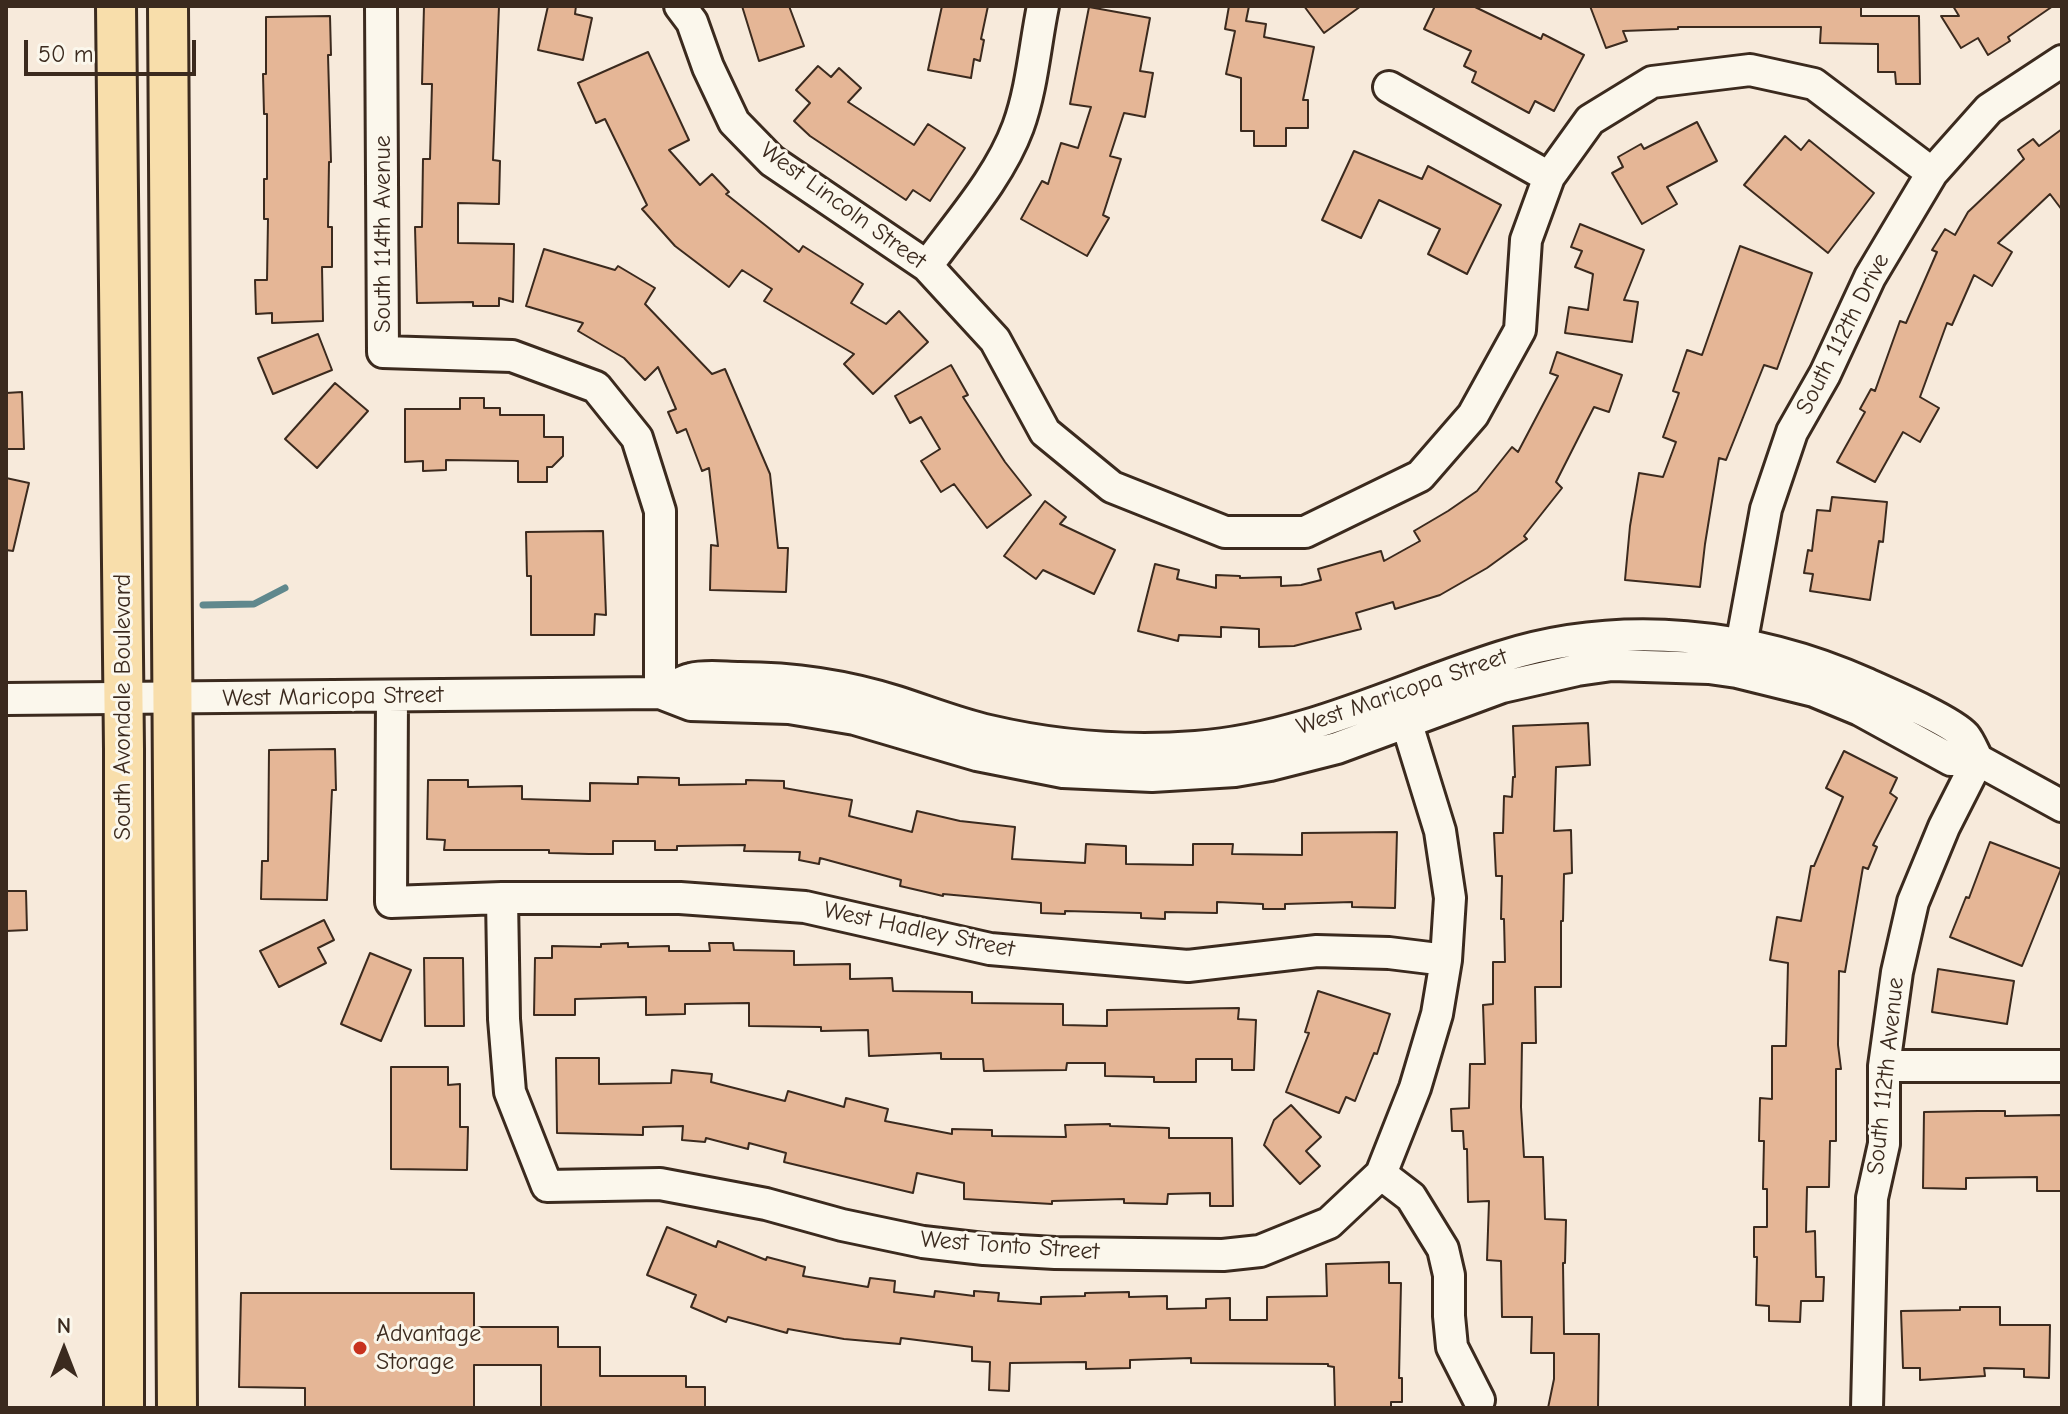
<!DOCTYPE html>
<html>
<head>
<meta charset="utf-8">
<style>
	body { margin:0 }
	#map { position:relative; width:2068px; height:1414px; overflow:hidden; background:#f7eadb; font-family:"Comic Neue",sans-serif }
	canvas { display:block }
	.frame { position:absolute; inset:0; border:8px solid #3b2a1e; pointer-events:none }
	.north { position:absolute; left:24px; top:1310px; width:80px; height:80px; -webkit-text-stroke:6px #fbf7ec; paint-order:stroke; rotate:0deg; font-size:22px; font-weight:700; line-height:32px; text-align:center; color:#3b2a1e }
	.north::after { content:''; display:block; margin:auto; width:28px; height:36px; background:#3b2a1e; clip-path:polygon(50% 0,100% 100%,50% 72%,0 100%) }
	.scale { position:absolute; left:24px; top:40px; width:172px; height:36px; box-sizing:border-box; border:4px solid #3b2a1e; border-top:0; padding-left:10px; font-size:24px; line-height:28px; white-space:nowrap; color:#3b2a1e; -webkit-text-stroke:6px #fbf7ec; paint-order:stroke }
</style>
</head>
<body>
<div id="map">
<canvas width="2068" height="1414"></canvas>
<div class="frame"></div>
<div class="north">N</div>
<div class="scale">50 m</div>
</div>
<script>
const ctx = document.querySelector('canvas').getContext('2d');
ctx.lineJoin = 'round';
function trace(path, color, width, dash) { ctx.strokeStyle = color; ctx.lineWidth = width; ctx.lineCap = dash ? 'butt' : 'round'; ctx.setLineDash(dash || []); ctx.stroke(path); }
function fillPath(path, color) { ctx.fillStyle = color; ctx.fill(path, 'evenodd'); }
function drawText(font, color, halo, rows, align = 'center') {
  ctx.font = font + ' "Comic Neue",sans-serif'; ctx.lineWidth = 6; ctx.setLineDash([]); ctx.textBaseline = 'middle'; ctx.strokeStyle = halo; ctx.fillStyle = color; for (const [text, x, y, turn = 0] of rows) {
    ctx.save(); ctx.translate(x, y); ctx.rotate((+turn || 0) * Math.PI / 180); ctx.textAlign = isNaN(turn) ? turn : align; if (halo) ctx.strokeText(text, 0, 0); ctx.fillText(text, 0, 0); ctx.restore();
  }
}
trace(new Path2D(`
	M203 605 254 604 285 588`), '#60888d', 7);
const building = new Path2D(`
	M424 6H499L493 160 500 161 499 204 458 203V243L514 244 513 302 499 298V306H473V302L417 303 415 227H422L423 159H430L432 84H422Z
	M548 6H576L575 14 592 18 583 60 538 50Z
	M742 6H789L804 46 759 61Z
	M942 6H988L981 39 984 40 980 61 974 59 971 78 928 70Z
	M1229 6H1249L1246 21 1266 24 1264 37 1314 47 1303 100H1308V128H1286V146H1254V131H1241V78L1226 74 1235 31 1225 29Z
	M1304 6H1361L1324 33Z
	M1435 6H1473L1541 39 1543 34 1584 55 1554 111 1535 101 1529 113 1472 82 1476 72 1464 66 1471 51 1424 29Z
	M1590 6H1861V16H1919L1920 84H1896L1895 72H1878V44L1820 43 1821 27H1678V29L1623 31 1627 41 1606 48Z
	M1953 6H2053L2008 37 2010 41 1988 55 1978 38 1961 48 1941 16H1959Z
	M1089 7 1150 18 1140 71 1153 73 1145 117 1124 113 1110 156 1121 159 1103 215 1109 218 1087 256 1021 219 1042 181 1048 184 1061 143 1078 148 1091 107 1070 104Z
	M330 16 331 55H328L331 162H329L328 227H332V267H322L323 321 272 323V313L256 314 255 280H267L268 219H264V179H267V114H264L263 74H266V17Z
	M648 52 689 140 669 150 700 185 712 174 729 192 726 194 799 252 803 246 863 284 851 303 886 324 899 311 928 342 873 394 844 364 854 354 764 301 772 289 742 270 729 287 675 246 642 209 647 205 605 119 596 123 578 83Z
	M818 66 831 77 839 68 861 88 848 102 914 145 928 124 965 148 930 201 913 190 906 200 810 136 794 121 810 103 796 90Z
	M1697 122 1717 161 1667 187 1677 204 1642 224 1612 173 1623 167 1618 157 1641 144 1644 149Z
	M2062 129V210L2050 194 1998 243 2012 252 1992 286 1974 275 1952 325 1947 323 1920 397 1939 408 1920 442 1903 432 1875 482 1837 462 1865 412 1860 409 1871 389 1875 391 1900 321 1906 323 1937 252 1932 250 1945 229 1955 235 1968 212 2024 159 2018 150 2033 139 2039 146Z
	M1785 136 1801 150 1809 140 1874 193 1828 253 1744 185Z
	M1354 151 1422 179 1428 166 1501 205 1467 274 1428 254 1440 229 1379 200 1361 238 1322 220Z
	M1580 224 1644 250 1624 300 1638 302 1632 342 1565 333 1569 307 1588 310 1593 274 1575 267 1582 251 1571 247Z
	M1740 246 1812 273 1777 369 1764 365 1726 460 1719 458 1705 544 1700 587 1625 580 1630 526 1639 473 1663 477 1676 442 1663 437 1679 393 1673 391 1687 350 1702 355Z
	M544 249 615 270 618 266 655 288 645 304 712 374 725 369 770 474 778 548H788L786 592 710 590 711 545 718 546 709 468 702 471 686 429 677 433 668 412 676 409 658 367 645 380 624 358 578 331 583 323 526 306Z
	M318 334 332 370 273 394 258 358Z
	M1557 352 1622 375 1609 412 1594 407 1556 482 1562 488 1524 536 1527 539 1487 568 1440 595 1395 609 1393 602 1356 613 1361 629 1294 646 1259 647V629L1221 627V637L1179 635 1178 641 1138 631 1155 564 1179 570 1177 579 1216 588V575L1240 576V578L1281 577V586L1301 585 1321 580 1318 569 1381 551 1384 561 1420 541 1414 531 1448 511 1477 491 1512 447 1518 452 1558 376 1550 373Z
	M951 365 968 395 963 397 1005 462 1031 495 987 528 954 484 941 492 921 461 940 449 921 417 910 423 895 396Z
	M335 383 368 411 317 468 285 439Z
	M22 392 24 449H6V393Z
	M460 398H484V408H500V415H544V437H563V456L552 467H547V482H518V461L446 460V470L423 471V461L405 462V409H460Z
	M6 478 29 483 13 551 6 550Z
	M1832 497 1887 502 1883 542 1879 541 1870 600 1810 591 1813 574 1804 573 1808 550 1812 551 1817 510 1830 511Z
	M1045 501 1066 517 1060 524 1115 550 1094 594 1043 570 1036 579 1004 556Z
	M603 531 606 615 595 614 594 635H531V576H527L526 532Z
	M1588 723 1590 765 1556 767 1554 831 1571 830 1572 873 1564 874 1563 921H1561V987H1535L1536 1043H1522L1521 1107 1524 1157H1543L1545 1219 1566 1220 1565 1263H1563L1564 1334H1599L1598 1408H1548L1554 1379V1353H1531L1532 1317H1502L1501 1261 1487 1260 1489 1201 1468 1202 1467 1149H1464L1463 1131H1452L1451 1109 1469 1108 1470 1064H1485L1483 1005 1493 1004V962H1505L1504 919H1501L1502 876H1496L1494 833H1503L1504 796 1512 797 1513 777H1515L1513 726Z
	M335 749 336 790H332L327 900 261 899 262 861H268L269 750Z
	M1844 751 1897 778 1890 793 1897 798 1873 845 1877 847 1868 869 1863 867 1845 972 1839 971 1838 1045 1841 1069H1836V1141H1830L1829 1187H1807L1806 1232 1815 1231 1816 1277H1824L1823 1301H1801L1800 1322 1769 1321V1306L1756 1305 1757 1257H1754V1227H1767V1189H1763L1764 1141H1759L1760 1098 1772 1099V1046H1786L1788 963 1770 960 1777 917 1801 921 1811 866H1814L1843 797 1826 788Z
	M638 777 679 778V785L746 784V780L784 781V788L852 800 849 816 912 832 917 811 960 821 1015 827 1012 859 1085 863 1086 844 1126 846V864L1193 865V844H1233L1232 854 1302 855V833L1397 832 1395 908 1352 907V902L1285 904V909H1263V904L1217 902V913L1165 912V919L1141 918V913L1065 911V914L1041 913V903L943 894V896L900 886 901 880 820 858 819 864 799 860 800 852 744 851 745 845 677 846V850H655V841H613V854H589L549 853V850H444L445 840 427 839 428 780H468V787L522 786V799L590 801V783L638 784Z
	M1990 842 2061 869 2022 966 1950 937 1966 897 1969 898Z
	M6 891H26L27 930 6 931Z
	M324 920 334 940 318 948 326 963 279 987 260 951Z
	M628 943V947L669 946V951H710L709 943H733L734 950 794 951V965L850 964V979L892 978 893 991 972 992V1003L1063 1004V1025L1107 1026V1010L1239 1008 1238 1019 1256 1020 1254 1070H1232V1059H1196V1082H1154V1077L1105 1076V1063H1067L1066 1070 984 1071 983 1059H941V1053L869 1056 868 1030 821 1031V1027L749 1026V1003L685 1004V1014L646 1015V997L575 999V1015H534L535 958H552V946L601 947V944Z
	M370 953 411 970 381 1041 341 1024Z
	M424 958H463L464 1026H425Z
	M1938 969 2014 981 2007 1024 1932 1012Z
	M1318 991 1390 1014 1377 1054 1374 1053 1355 1101 1346 1097 1339 1113 1286 1092 1309 1033 1305 1032Z
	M556 1058H599V1084L671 1083 672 1070 712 1074 711 1082 785 1101 788 1091 844 1107 846 1098 888 1109 885 1121 952 1134V1129L992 1130V1136L1066 1137 1065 1125 1110 1124V1126L1169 1128V1138H1232L1233 1206H1210V1193L1168 1194 1167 1204 1124 1203V1199L1052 1201V1204L964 1199V1183L917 1173 913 1193 784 1162 786 1153 749 1143 748 1149 706 1138 705 1142 682 1140 683 1126 643 1127V1135L557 1133Z
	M391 1067H448V1085L460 1084V1127H468L467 1170 391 1169Z
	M1291 1105 1321 1137 1306 1151 1320 1166 1300 1184 1264 1145 1274 1120Z
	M1978 1111H2005V1116L2062 1115V1191H2037V1177L1966 1178V1189L1923 1188 1924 1112Z
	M667 1227 716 1247 718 1241 766 1260 767 1257 805 1267 803 1276 868 1287 870 1278 895 1281 894 1292 934 1297 935 1291 974 1296V1291L999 1293 998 1301 1041 1304V1297L1085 1296V1293L1129 1292V1297L1167 1296V1309L1206 1308V1299L1230 1298V1320H1267V1297L1327 1296 1326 1264 1389 1262V1283H1401L1399 1378H1402V1402H1391V1408H1335L1334 1367 1328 1366V1364L1191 1363V1358L1130 1360V1368L1086 1369V1362L1010 1363 1009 1391 989 1390 990 1362 972 1361V1347L901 1338 900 1344 844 1339 788 1329 787 1333 728 1317 726 1322 691 1307 696 1295 647 1275Z
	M241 1293H474V1327H558V1347H600V1376H686V1387H705V1408H541V1365H474V1408H305V1388L239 1387Z
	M1960 1307H2000V1325H2050L2049 1378 2024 1377V1369L1984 1368 1985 1376 1920 1380V1368H1903L1901 1311 1960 1310Z`);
fillPath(building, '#e5b696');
trace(building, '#3b2a1e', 2);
const minor = new Path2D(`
	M381 6 383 352 512 356 596 387 637 438 660 511V693
	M680 6 692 22 708 67 734 122 772 161 927 266 995 340 1045 432 1112 487 1225 532H1305L1420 476 1473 415 1520 330 1526 240 1549 177 1590 120 1652 82 1750 70 1814 84 1932 173
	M1389 87 1549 177
	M927 266C959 222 999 178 1018 127 1032 89 1035 45 1043 6
	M1738 662 1766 509 1792 432 1825 374 1870 277 1932 173 1989 109 2062 61
	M660 693C670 689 681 681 691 679 706 675 725 678 740 678 793 678 846 686 897 702 928 712 958 724 989 731 1057 747 1127 752 1196 747 1304 739 1400 689 1501 657 1620 619 1754 633 1867 684 1887 693 1952 721 1965 736 1970 742 1974 753 1978 760
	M392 696 391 902 502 898H680L805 907 990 949 1188 966 1317 951 1389 953 1446 960
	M6 699 660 693 691 705 789 708 855 719 977 755 1063 772 1152 776 1235 771 1270 765 1337 748 1502 687 1577 670 1612 665 1709 668 1737 672 1814 691 1860 710 1951 760H1978L2062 806
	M502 898 504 1019 510 1092 547 1186 660 1184 766 1204 842 1225 923 1242 984 1249 1055 1253 1223 1255 1260 1251 1329 1223 1381 1174 1415 1088 1437 1014 1446 960 1450 898 1440 831 1398 695
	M1884 1066H2062
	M1381 1174 1411 1197 1443 1249 1449 1275V1316L1452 1347 1479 1400
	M1867 1408 1872 1198 1884 1144V1066L1897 972 1913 902 1944 827 1978 760`);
const major = new Path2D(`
	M116 6 124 749V1408
	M168 6 177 1408`);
trace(minor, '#3b2a1e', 36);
trace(major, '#3b2a1e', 44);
trace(minor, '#fbf7ec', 30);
trace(major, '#f8deab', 38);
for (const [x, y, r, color] of [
	[360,1348,8,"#c8321e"]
]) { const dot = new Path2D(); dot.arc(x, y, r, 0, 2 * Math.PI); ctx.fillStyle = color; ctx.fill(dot); trace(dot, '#fbf7ec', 3); }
drawText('24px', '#3b2a1e', '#fbf7ec', [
	["West Lincoln Street",843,206,36],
	["South 114th Avenue",383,234,-90],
	["South 112th Drive",1843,334,-63],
	["West Maricopa Street",1402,692,-19],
	["West Maricopa Street",333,697,-1],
	["South Avondale Boulevard",123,707,-90],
	["West Hadley Street",919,930,12],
	["South 112th Avenue",1886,1076,-84],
	["West Tonto Street",1010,1246,4]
]);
drawText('24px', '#3b2a1e', '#fbf7ec', [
	["Advantage",376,1334],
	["Storage",376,1362]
], 'left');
</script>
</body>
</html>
